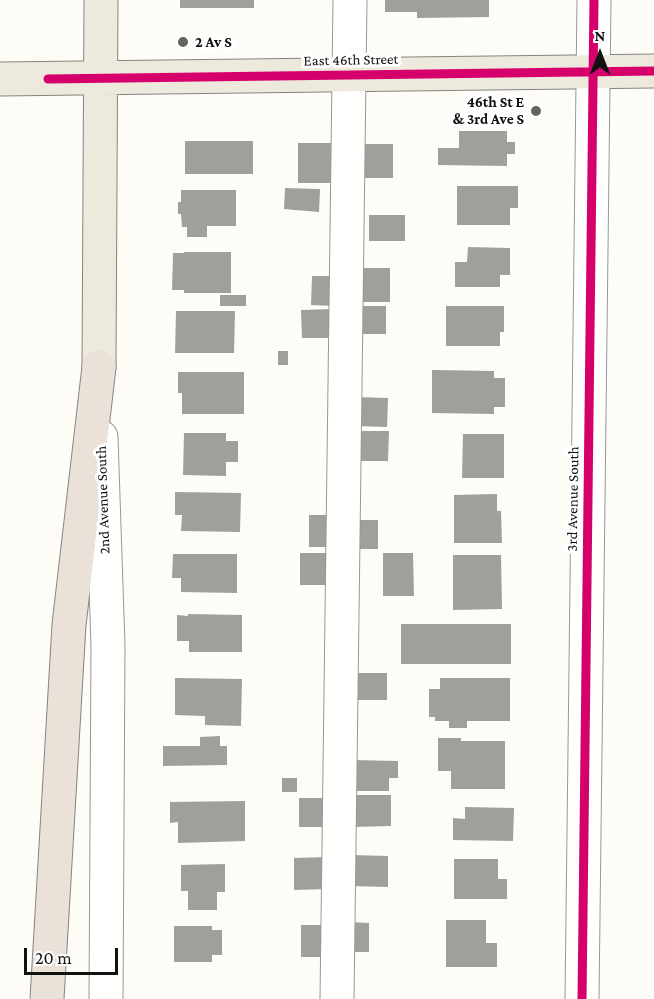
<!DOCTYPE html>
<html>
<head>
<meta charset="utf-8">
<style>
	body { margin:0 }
	#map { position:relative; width:654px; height:999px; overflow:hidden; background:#fdfcf7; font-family:"Crimson Pro",serif }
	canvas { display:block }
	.north { position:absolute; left:570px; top:24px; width:60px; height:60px; -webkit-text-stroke:4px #fff; paint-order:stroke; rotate:0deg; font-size:16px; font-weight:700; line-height:24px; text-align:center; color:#111 }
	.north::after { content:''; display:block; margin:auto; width:21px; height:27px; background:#111; clip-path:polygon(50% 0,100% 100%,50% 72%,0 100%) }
	.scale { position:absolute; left:24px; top:948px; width:94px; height:27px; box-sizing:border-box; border:3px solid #111; border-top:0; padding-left:8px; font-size:18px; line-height:21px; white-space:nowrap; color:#111; -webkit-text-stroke:4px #fff; paint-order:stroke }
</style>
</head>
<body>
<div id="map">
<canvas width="654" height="999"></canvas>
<div class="north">N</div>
<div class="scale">20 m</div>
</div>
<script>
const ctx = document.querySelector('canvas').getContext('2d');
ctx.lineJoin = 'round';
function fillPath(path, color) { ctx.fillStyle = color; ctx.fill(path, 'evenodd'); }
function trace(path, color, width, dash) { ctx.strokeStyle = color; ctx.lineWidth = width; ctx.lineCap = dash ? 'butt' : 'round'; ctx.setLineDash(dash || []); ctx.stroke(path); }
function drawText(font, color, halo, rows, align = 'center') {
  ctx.font = font + ' "Crimson Pro",serif'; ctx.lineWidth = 6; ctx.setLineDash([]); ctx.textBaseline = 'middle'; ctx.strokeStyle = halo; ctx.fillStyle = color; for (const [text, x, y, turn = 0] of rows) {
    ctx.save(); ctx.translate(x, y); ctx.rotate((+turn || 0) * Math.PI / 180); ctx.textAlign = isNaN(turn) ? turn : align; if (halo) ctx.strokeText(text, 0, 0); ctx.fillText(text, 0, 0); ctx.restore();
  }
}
fillPath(new Path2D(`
	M180 0H254V8H180Z
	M385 0H489V17L417 18V12H385Z
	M459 131H507V142H515V154H507V166L438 165V148H459Z
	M185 141H253V174H185Z
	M298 143H333V183H298Z
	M359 144H393V178H359Z
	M457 186H518V208H510V225H457Z
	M285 188 320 189 319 212 284 209Z
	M181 190H236V226H207V237H187V227H182L181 214H178V202H181Z
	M369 215H405V241H369Z
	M468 247 510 248V275H500V287H455V262H467Z
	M184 252H231V293H184V290H172L173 253H184Z
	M356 268H390V302H356Z
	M312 276H336L335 306 311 305Z
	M220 295H246V306H220Z
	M357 306H386V334H357Z
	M446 306H504V332H500V346H446Z
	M333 309V338H302L301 310Z
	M176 311H235L234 353H175Z
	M278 351H288V365H278Z
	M432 370 494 371V378H505V407H494V414L432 413Z
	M178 372H244V414H182V393H178Z
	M356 397 388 398 387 427 355 426Z
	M354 431H389L388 461H354Z
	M184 433H226V441H238V462H226V476L183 475Z
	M463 434H504V478H462Z
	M175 492 241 493 240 532 181 531 182 515H175Z
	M497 494V511H501L502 543H454V495Z
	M309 515H331V547H309Z
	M355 520H378V549H355Z
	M300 553H331V585H300Z
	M383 553H413L414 596H383Z
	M173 554H237V593L181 592V578H172Z
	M453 555H501L502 609 453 610Z
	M188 614 242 615V652H189V641H177V615L188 616Z
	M401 624H511V664H401Z
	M354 673H387V700H354Z
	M175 678 242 679 241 726 205 725V716L175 715Z
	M440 678H510V721H467V728H449V721H435V717H429V689H440Z
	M220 736V746H227V765L163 766V746H200V737Z
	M438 738H461V741H505V789H451V771H438Z
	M353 760 398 761V778H389V791H353Z
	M282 778H297V792H282Z
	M351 795H391V826L352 827Z
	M299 798H330V827H299Z
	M245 801V841L178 843V822L170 823V802Z
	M465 807 514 808 513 841 453 840V818L465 819Z
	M351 855 388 856V887L350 886Z
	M329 857 330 889 294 890V858Z
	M454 859H498V879H507V899H454Z
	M225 864V892H217V910H188V891H181V865Z
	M446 920H486V943H497V967H446Z
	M350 922 369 923V952H350Z
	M301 925H321V957H301Z
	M174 926H212V930H222V955H212V962H174Z`), '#a19f9c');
const minor = new Path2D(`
	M101 437 108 646 106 999
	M337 999 350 0
	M582 999 594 0`);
const major = new Path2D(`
	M0 79 654 71
	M99 367 101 0`);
const highway = new Path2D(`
	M47 999 69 625 99 367`);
trace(minor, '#979795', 35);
trace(major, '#858482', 35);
trace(highway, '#858482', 35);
trace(minor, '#fffffe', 33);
trace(major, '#ede9dc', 33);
trace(highway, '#eae1d8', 33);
trace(new Path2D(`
	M48 79 654 71
	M582 999 594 0`), '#d6006c', 9);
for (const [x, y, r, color] of [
	[183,42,6,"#646362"],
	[536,111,6,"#646362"]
]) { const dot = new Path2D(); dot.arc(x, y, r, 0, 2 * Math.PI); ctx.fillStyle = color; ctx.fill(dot); trace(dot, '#fff', 2); }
drawText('bold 15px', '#111', '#fff', [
	["2 Av S",195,42],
	["46th St E",524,102,"right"],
	["& 3rd Ave S",524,119,"right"]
], 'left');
drawText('15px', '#111', '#fff', [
	["East 46th Street",351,60,-1],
	["3rd Avenue South",573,499,-89],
	["2nd Avenue South",103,500,-92]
]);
</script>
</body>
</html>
